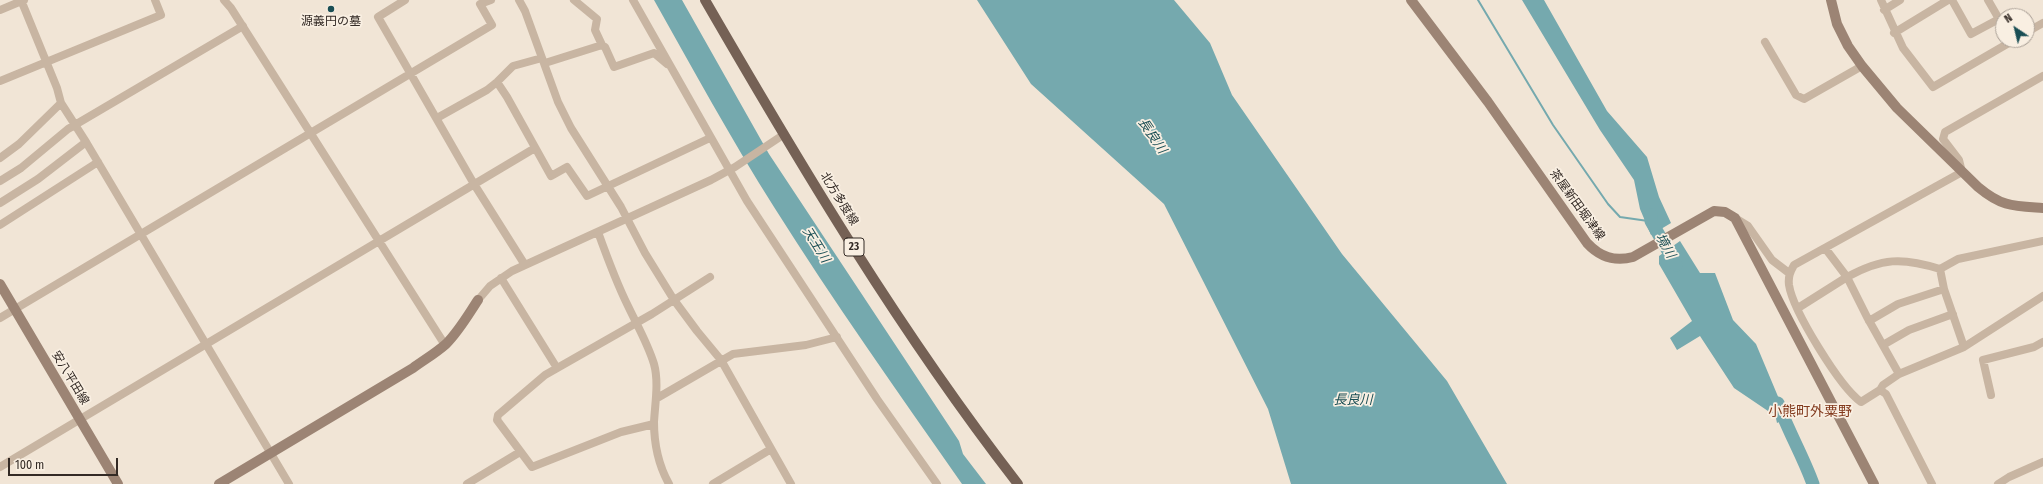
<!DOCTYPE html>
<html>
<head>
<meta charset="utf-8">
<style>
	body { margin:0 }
	#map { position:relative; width:2043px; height:484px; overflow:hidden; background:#f1e5d6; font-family:"Fira Sans Condensed",sans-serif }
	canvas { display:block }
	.north { position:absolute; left:1995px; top:8px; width:40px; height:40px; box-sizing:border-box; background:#f9efe2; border:1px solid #aaa096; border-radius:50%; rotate:325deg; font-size:11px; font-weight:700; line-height:16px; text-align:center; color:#332a25 }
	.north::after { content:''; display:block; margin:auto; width:14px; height:18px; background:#1a4e54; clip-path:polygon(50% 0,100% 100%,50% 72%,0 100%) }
	.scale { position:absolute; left:8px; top:458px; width:110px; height:18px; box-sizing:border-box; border:2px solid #332a25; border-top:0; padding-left:5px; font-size:12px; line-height:14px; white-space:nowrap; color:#332a25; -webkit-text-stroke:3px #f9efe2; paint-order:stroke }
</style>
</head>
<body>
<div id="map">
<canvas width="2043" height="484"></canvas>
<div class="north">N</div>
<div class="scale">100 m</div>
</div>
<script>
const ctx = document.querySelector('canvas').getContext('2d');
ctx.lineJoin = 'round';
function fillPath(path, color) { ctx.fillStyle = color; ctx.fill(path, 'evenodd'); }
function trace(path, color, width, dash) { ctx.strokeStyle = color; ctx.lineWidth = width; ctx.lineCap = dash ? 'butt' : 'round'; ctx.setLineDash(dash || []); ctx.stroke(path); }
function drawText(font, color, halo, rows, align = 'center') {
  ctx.font = font + ' "Fira Sans Condensed","Noto Sans JP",sans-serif'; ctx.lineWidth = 3.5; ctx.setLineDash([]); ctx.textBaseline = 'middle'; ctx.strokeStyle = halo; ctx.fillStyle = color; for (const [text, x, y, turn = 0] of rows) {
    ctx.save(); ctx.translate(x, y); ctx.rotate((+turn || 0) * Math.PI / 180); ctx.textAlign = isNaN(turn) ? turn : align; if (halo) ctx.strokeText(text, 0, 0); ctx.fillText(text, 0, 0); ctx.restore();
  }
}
fillPath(new Path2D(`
	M654 0H682L769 154 959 441 963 454 986 484H962C898 392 833 301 774 207 731 139 693 69 654 0Z
	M977 0H1174L1210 43 1232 95 1342 254 1447 381 1507 484H1291L1268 409 1164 204 1031 84Z
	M1522 0H1544L1607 111 1647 157 1659 197 1671 223 1651 235 1640 209 1634 180 1600 130Z
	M1680 241 1700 273H1715L1733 320 1756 344 1787 418 1777 423 1775 414 1768 411 1734 388 1700 336 1677 350 1670 338 1692 321 1659 264V256Z`), '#75a9ae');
trace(new Path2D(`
	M1478 0 1553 125 1608 204 1620 217 1648 221`), '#75a9ae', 2);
trace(new Path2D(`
	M1651 215V221L1676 265
	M1778 403C1788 431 1803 456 1813 484`), '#75a9ae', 13);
trace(new Path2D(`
	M21 0 57 88 61 103 86 142 289 484
	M224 0 231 8 445 345
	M405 0 378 17 474 184 525 265
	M519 0 525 11 558 102 571 128 621 207 645 253 674 300 697 331 721 360 791 484
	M574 0 597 19 595 30 602 45
	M633 0 747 201 877 399 937 484
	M1881 0 1903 48 1933 87 2014 40
	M1952 0 1971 34 1999 19 1988 0
	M0 10 24 0
	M1884 10 1900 0
	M2027 32 2043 23
	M1894 33 1948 0
	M1765 42 1796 95 1804 99 1862 66
	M545 63 602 45 605 47 614 67 654 53 667 64
	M2043 76 1945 132 1943 139 1959 160 1962 172 1794 265C1790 272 1788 277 1789 285 1793 311 1840 387 1861 402L1880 390 1883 385 1899 374 1964 347 2043 296
	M0 81 161 15 155 0
	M497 82 507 97 551 176 567 167 587 196 710 138
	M437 118 487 90 497 82 513 66 542 58
	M0 158 19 144 61 103
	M0 181 21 168 68 129 243 26
	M0 203 38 179 86 142
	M1735 218 1748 226 1772 260 1789 273
	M0 225 98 162
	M598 232C607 257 616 282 628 306 637 325 648 344 654 364 659 382 655 404 654 422 654 443 659 466 669 484
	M1825 248 1847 277C1882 258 1902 257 1940 269L1944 289 1964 347
	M1940 269 1958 259 2043 241
	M501 278 557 368
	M478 300 490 286 512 271 711 180 735 167 783 135
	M1798 308 1847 277 1867 317 1899 374
	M0 318 492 25 480 4 491 0
	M1869 321 1898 304 1944 289
	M1883 345 1909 330 1953 314
	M1880 390 1886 394 1932 484
	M1991 395 1983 360 2034 347 2043 342
	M656 397H659L733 354 806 345 837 337
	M654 424 621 432 532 467 497 420 498 415 545 375 652 314 710 277
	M0 467 535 148
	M467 484 520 452
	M713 484 771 449
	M1998 484 2009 477 2043 462`), '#c8b5a2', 8);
trace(new Path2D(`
	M1411 0 1488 102 1587 243C1600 257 1614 262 1633 257L1714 211 1725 212 1735 218 1874 484
	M1831 0 1837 24 1848 46 1862 66 1897 108 1978 187C2002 207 2013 206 2043 208
	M0 284 118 484
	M219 484 413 368C424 360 436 353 446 344 459 331 468 315 478 300`), '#9c8474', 10);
trace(new Path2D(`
	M705 0C801 166 900 332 1018 484`), '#756155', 10);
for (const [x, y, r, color] of [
	[331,9,4,"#1a4e54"]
]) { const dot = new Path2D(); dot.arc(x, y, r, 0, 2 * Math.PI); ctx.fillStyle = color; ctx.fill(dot); trace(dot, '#f9efe2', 1.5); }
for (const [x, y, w] of [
	[854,247,20]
]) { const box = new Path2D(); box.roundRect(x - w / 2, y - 9, w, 18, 3); ctx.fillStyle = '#f9efe2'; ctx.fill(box); trace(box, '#332a25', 1); }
drawText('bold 11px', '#332a25', null, [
	["23",854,247]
]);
drawText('12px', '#332a25', '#f9efe2', [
	["源義円の墓",331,22]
]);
drawText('12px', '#332a25', '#f9efe2', [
	["北方多度線",839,199,58],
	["茶屋新田堀津線",1577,205,54],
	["安八平田線",70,378,59]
]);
drawText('italic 13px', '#1a4e54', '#f9efe2', [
	["長良川",1152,136,56],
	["天王川",816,245,58],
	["境川",1665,246,60],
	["長良川",1353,400]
]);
drawText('14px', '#823a1d', '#f9efe2', [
	["小熊町外粟野",1810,412]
]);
</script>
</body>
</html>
